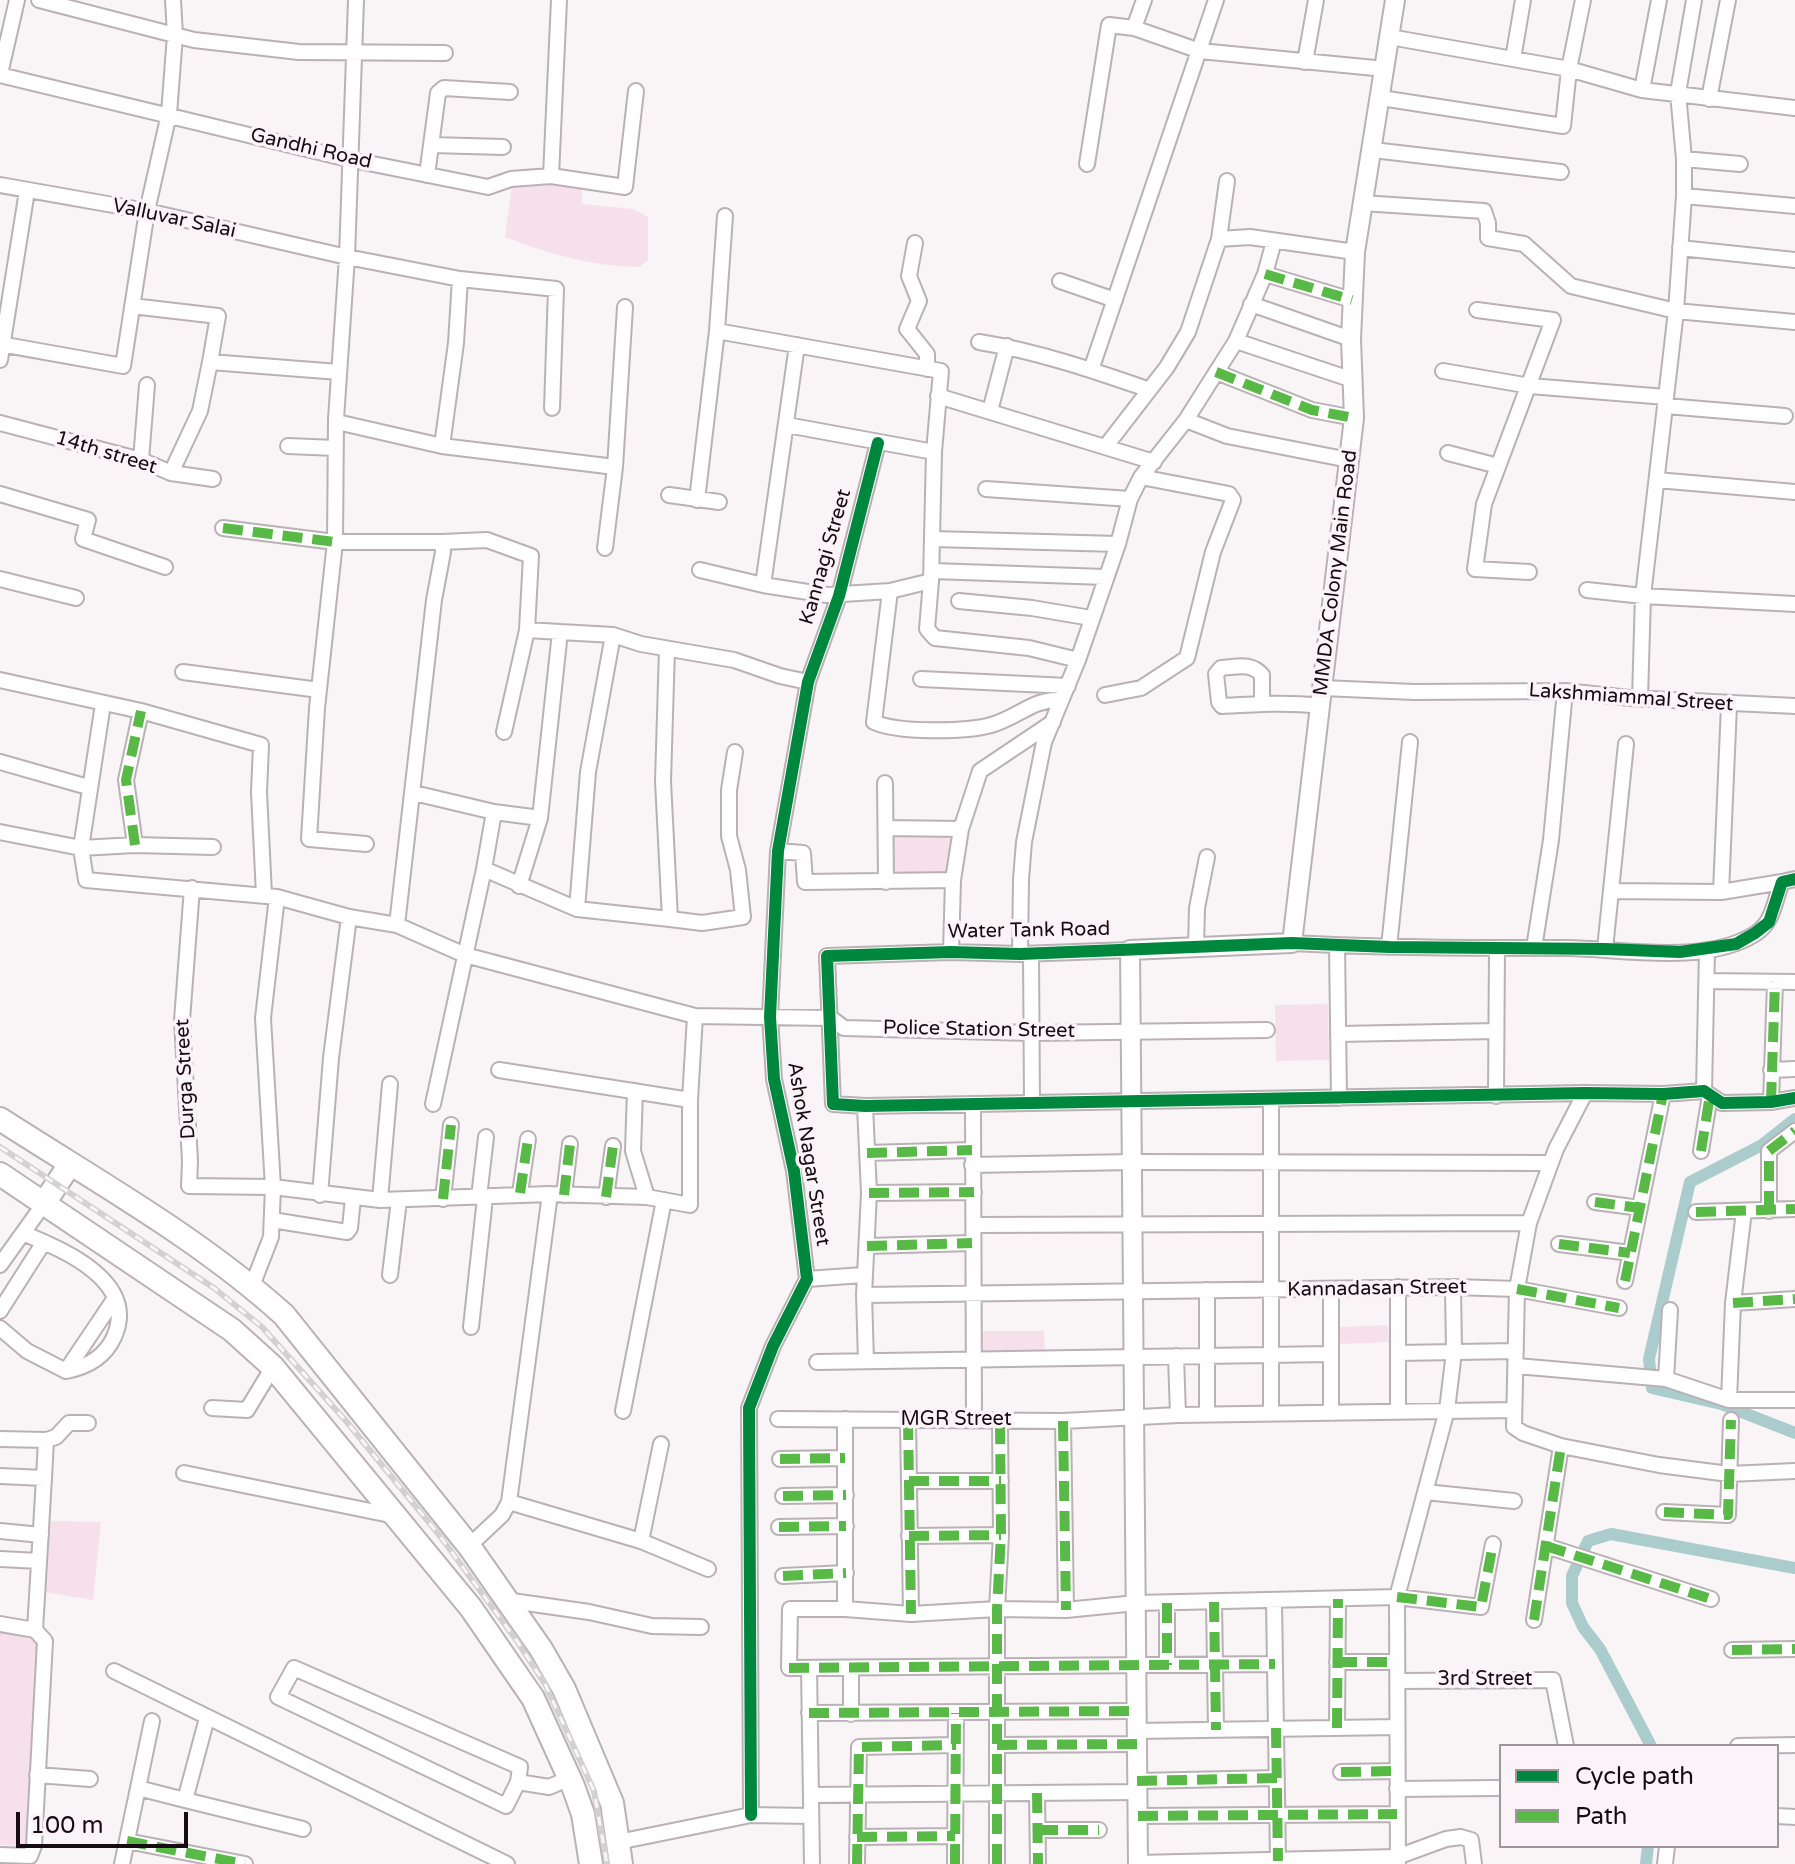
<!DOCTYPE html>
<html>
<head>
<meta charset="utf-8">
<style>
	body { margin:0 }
	#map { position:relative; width:1795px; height:1864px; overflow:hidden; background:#f9f5f7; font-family:"Varela Round",sans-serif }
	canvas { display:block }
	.legend { position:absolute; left:1499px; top:1744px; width:280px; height:104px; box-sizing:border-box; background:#fbf3f7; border:2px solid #a0979c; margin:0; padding:10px 14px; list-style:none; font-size:24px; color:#180c13 }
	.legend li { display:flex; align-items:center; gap:16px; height:40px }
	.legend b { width:40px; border:2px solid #a0979c }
	.scale { position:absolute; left:16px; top:1812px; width:172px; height:36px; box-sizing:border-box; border:4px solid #180c13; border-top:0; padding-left:10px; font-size:24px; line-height:28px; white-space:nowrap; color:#180c13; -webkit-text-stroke:6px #fbf3f7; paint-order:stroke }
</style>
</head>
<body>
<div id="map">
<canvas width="1795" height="1864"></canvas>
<ul class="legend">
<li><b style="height:10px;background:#00873e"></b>Cycle path</li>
<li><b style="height:10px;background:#58b947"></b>Path</li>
</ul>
<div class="scale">100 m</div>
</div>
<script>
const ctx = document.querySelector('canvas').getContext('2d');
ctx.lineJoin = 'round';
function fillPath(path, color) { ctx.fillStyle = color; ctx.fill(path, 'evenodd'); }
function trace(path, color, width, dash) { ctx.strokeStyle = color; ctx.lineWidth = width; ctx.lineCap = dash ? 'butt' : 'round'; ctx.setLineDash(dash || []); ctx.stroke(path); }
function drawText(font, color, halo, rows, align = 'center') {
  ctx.font = font + ' "Varela Round",sans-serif'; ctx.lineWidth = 7; ctx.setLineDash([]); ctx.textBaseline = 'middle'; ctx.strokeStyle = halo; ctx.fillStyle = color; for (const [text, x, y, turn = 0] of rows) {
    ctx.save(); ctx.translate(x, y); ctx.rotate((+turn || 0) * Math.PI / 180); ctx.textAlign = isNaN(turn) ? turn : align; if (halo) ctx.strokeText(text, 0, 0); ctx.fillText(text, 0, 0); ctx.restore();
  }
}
fillPath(new Path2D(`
	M551 179 582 186V204L634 209 648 217V260L639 267C594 267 547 253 505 237L512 184Z
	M887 829 957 832 950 879H887Z
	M1328 1004 1329 1060 1276 1061 1275 1005Z
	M1388 1325 1389 1342 1340 1344 1339 1327Z
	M976 1331H1044L1045 1355H977Z
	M50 1521 101 1522 93 1600 44 1592Z
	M0 1631 40 1634 27 1846 0 1845Z`), '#f6e0eb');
trace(new Path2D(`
	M1795 1119 1762 1145 1690 1182 1649 1359 1652 1388 1721 1404 1795 1433
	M1651 1746 1600 1649 1583 1627 1572 1603V1576L1588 1541 1611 1534 1795 1568
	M1646 1864 1648 1846`), '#abcccc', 12);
const street = new Path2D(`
	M39 0 194 40 299 52 445 53
	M356 0 347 257 336 419 335 542 317 708 309 839 366 844
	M1134 28 1144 0
	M1390 37 1569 69 1642 90 1795 108
	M1513 59 1523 0
	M1305 62 1316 0
	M0 74 17 0
	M0 75 348 159 488 187 511 179 551 176 625 187 636 91
	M1642 90 1659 0
	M1381 98 1563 126 1569 69 1583 0
	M1709 99 1728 0
	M432 145 503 147
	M1373 150 1561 172
	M1684 159 1740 164
	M1087 164 1109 25 1134 28 1200 51 1385 69
	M427 175 438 93 444 88 510 92
	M551 176 559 0
	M0 185 147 211 347 257 460 279 456 343 442 446
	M1684 196 1795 206
	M1362 203 1484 211 1488 223V238L1524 244 1571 286 1676 311 1795 322
	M1219 239 1227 181
	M915 243 909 276 919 301 907 329 927 354V369
	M1680 248 1795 260
	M1265 274 1352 300
	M460 279 556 289 552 408
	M1060 281 1115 300
	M1251 304 1351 339
	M132 306 218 316 210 362 339 372
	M1477 310 1553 320 1484 504 1475 569 1529 572
	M717 331 941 371 934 452 931 581 890 591 874 722C897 733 966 732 991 725 1017 718 1033 699 1059 700
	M1236 341 1353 380
	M979 342C1036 351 1092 370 1147 389
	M0 344 123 366 147 211 169 114 175 35 173 0
	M797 345 763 585 827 595 890 591
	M0 360 27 191
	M1091 370 1216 0
	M1443 371 1530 386 1666 397
	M1216 372 1312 410 1354 418
	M938 396 1154 462
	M1666 406 1785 416
	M990 411 1007 346
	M1186 420 1227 436 1349 460
	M337 422 442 446 615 467
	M0 423 141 460 171 473 213 479
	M787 425 934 452
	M288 446 336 448
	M1106 446 1167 367 1188 332 1219 239 1250 237 1355 252
	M1448 453 1498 466
	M141 460 147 385
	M171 473 200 411 210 362
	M1657 480 1795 492
	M986 489 1130 499
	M0 494 88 520 83 539 165 567
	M669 495 719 502
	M697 500 717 331 725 216
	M223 528 335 542H442L443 552 434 600 397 925
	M933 539 1118 544
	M442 542 487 540 531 556 527 630 560 632
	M605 548 615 467 625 307
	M700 570 763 585
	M933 571 1105 577
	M0 579 76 598
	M931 581 927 629 935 638 1029 648 1078 660
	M1587 590 1643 596 1795 604
	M959 601 1032 608 1091 618
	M183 672 319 690
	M921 679 1068 686
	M0 680 141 711 261 745 259 792 264 895
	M1323 688 1414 692 1565 691 1630 698 1795 706
	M1105 695 1141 688 1187 658 1213 552 1233 500 1229 494 1141 477
	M1640 698 1643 596 1676 311 1684 196V159L1678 93 1694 0
	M1262 703V675C1251 662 1237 667 1221 668L1216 674 1219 702 1222 706C1256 704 1287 702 1321 706
	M103 704 81 848 86 880 277 897 349 917 397 925 465 955 695 1016 831 1018
	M504 732 527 630
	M0 762 88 787
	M885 783 886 882
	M414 793 494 812 540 818
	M886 828 961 829
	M0 832 81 848 135 845 213 847
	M135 845 126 780 141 711
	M778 851 803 853 805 882 953 880
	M484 869 577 909 670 919 663 781 667 649
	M519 886 540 818 560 632 613 635 641 644 734 660 780 676 808 682
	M192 888 182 1020 190 1161 189 1186 273 1187 380 1200 550 1194 647 1197 690 1205V1100L695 1016
	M1611 891 1721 892 1782 882
	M1721 892 1729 705
	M577 909 588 772 613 635
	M670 919 702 923 743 917 738 870 729 836V790L735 752
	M1292 943C1384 948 1476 948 1568 948 1623 949 1706 965 1755 934 1774 922 1774 901 1782 882L1795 879
	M1337 945 1339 1098
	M1196 947 1197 908 1207 857
	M1389 947 1410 742
	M1534 948 1551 840 1565 691
	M1605 949 1626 744
	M1130 950 1020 954 951 952 827 956 833 1104 865 1106 1585 1093 1663 1094 1704 1091 1722 1103 1771 1102 1795 1098
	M951 952 953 880 961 829 980 771 1053 722
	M1020 954 1021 879 1024 842 1044 742 1078 660 1118 544 1130 499 1141 477 1186 420 1236 341 1265 274 1274 241
	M1031 954 1032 1103
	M1707 981 1795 982
	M831 1018 844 1028 1032 1033 1267 1030
	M1338 1034 1496 1031
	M499 1070 690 1100
	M1771 1070 1795 1069
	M635 1091 633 1151 647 1197
	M1704 1091 1707 950
	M1585 1093 1556 1149 1529 1223 1517 1289 1514 1427 1523 1433 1561 1446 1659 1465 1729 1474 1795 1471
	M1496 1096 1497 949
	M1771 1102 1775 982
	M433 1104 484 869 494 812
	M973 1104 974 1420
	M865 1106 869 1193 864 1295 1453 1287 1517 1289 1619 1308
	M1701 1151 1710 1095
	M867 1153 972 1150
	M972 1165 1132 1162 1551 1163
	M520 1193 528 1139
	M869 1193 974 1192
	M320 1195 331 1058 349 917
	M564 1195 570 1144
	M479 1197 486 1137
	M606 1197 613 1146
	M443 1199 451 1125
	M380 1200 390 1084
	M1595 1202 1640 1208
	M1769 1211V1151L1795 1131
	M1696 1212 1795 1209
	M272 1220 347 1232 350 1228 353 1198
	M975 1225 1529 1223
	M1559 1244 1630 1253
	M867 1246 972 1243
	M0 1265 43 1205
	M390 1275 399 1200
	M807 1279 863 1275
	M1625 1281 1663 1094
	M252 1286 271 1237 273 1187 263 1018 277 897
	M1207 1290V1415
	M864 1295 866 1361
	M1733 1303 1795 1299
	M0 1311 44 1242
	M471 1327 485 1198
	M0 1328 27 1351 66 1371C87 1367 105 1357 114 1337 139 1281 63 1250 23 1233
	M1398 1353 1516 1351
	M1176 1356 1178 1415
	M817 1362 1331 1354
	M1517 1366 1666 1379 1729 1400H1795
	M66 1371 115 1298
	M1666 1379 1670 1310
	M1729 1400 1733 1303 1744 1211
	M212 1408 247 1410 273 1367
	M623 1411 664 1200
	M1398 1411V1287
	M1271 1413V1099
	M1331 1413V1289
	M778 1419 1063 1421 1178 1415 1514 1410
	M845 1419V1609
	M908 1420 911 1614
	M1063 1421 1066 1610
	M0 1439 46 1440 56 1437 69 1423H88
	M780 1459 845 1458
	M184 1473 395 1516
	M0 1476 44 1478 35 1630
	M44 1478 46 1440
	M909 1481H1001
	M1425 1492 1514 1501
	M783 1496 846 1495
	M509 1502 641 1541 708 1569
	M1664 1512 1728 1515 1731 1420
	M779 1527 846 1526
	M0 1531 41 1535
	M909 1536 1001 1535
	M641 1541 661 1444
	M469 1546 502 1515 509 1502 550 1194
	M1546 1546 1711 1599
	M0 1559 39 1561
	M783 1576 846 1573
	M505 1600 589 1612 652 1626 701 1627
	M1274 1601 1278 1861
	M1214 1602 1216 1730
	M1167 1603V1665
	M1534 1620 1561 1446
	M0 1624 35 1630 45 1641 34 1846 30 1856 0 1855
	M1732 1650 1795 1649
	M1337 1662H1397
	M1275 1664 789 1668 790 1609H845L911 1614 997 1609 1066 1610 1136 1603 1397 1597 1481 1607 1493 1544
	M294 1668 520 1767 518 1782 506 1806 278 1697Z
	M809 1668 812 1864
	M851 1669V1714
	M114 1671 507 1864
	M1398 1681 1553 1680 1566 1746
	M809 1713 1137 1711
	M1337 1728 1338 1599
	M1137 1731 1397 1727
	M997 1745 1137 1744
	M1738 1746 1795 1745
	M1341 1772 1397 1771
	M37 1775 90 1779
	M1137 1781 1277 1778
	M518 1782 549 1787 570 1778
	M138 1788 152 1721
	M1397 1789 1497 1788
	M1037 1793 1038 1864
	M811 1795 1138 1792
	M185 1800 303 1829
	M751 1815 749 1408 773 1346 807 1279 794 1171 774 1079 770 1017 778 851 808 682 839 596 878 443
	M1138 1816 1397 1814
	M1777 1816 1795 1817
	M1038 1830H1099
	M857 1837 955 1836
	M127 1841 245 1864
	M618 1842 751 1815 811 1816
	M1138 1863 1397 1857 1446 1839 1461 1837 1471 1840 1474 1864
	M122 1864 138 1788 185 1800 207 1718
	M857 1864 859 1747 956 1745
	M955 1864 956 1713
	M997 1864V1609L1001 1535 1000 1420
	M1398 1864 1397 1597 1447 1410 1454 1352 1453 1287
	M1665 1864 1667 1846`);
const secondary = new Path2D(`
	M1138 1864 1130 950 1292 943 1354 418 1351 339 1355 252 1395 0`);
const primary = new Path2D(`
	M0 1119C96 1181 199 1238 284 1315L469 1546 541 1649 564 1689 612 1803 621 1864
	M0 1174 232 1330 273 1367 471 1608 533 1698 573 1786 583 1814 591 1864
	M43 1205 70 1164`);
trace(street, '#b9b1b5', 18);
trace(secondary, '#b9b1b5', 22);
trace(primary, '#b9b1b5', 26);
trace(street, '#fefefe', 14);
trace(secondary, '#fefefe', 18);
trace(primary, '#fefefe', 22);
const rail = new Path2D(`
	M0 1147 214 1288 262 1327 346 1421 440 1536 517 1641 545 1684 594 1791 607 1864`);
trace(rail, '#d2d0d1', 6);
trace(rail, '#fbf3f7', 3, [9]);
trace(new Path2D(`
	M1265 274 1352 300
	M1216 372 1312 410 1354 418
	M223 528 335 542
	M135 845 126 780 141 711
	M1771 1102 1775 982
	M1701 1151 1710 1095
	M867 1153 972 1150
	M520 1193 528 1139
	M869 1193 974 1192
	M564 1195 570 1144
	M606 1197 613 1146
	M443 1199 451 1125
	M1595 1202 1640 1208
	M1769 1211V1151L1795 1131
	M1696 1212 1795 1209
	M1559 1244 1630 1253
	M867 1246 972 1243
	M1625 1281 1663 1094
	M1517 1289 1619 1308
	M1733 1303 1795 1299
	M908 1420 911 1614
	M1063 1421 1066 1610
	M780 1459 845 1458
	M909 1481H1001
	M783 1496 846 1495
	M1664 1512 1728 1515 1731 1420
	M779 1527 846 1526
	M909 1536 1001 1535
	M1546 1546 1711 1599
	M783 1576 846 1573
	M1397 1597 1481 1607 1493 1544
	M1214 1602 1216 1730
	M1167 1603V1665
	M1534 1620 1561 1446
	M1732 1650 1795 1649
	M1337 1662H1397
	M789 1668 1275 1664
	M809 1713 1137 1711
	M1276 1728 1278 1861
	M1337 1728 1338 1599
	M997 1745 1137 1744
	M1341 1772 1397 1771
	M1137 1781 1277 1778
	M1037 1793 1038 1864
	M1138 1816 1397 1814
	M1038 1830H1099
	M857 1837 955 1836
	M127 1841 245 1864
	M857 1864 859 1747 956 1745
	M955 1864 956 1713
	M997 1864V1609L1001 1535 1000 1420`), '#58b947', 10, [20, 10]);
trace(new Path2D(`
	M1795 879 1782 882 1769 922 1755 933 1736 944 1680 952 1605 949 1389 947 1292 943 1020 954 951 952 827 956 833 1104 865 1106 1585 1093 1663 1094 1704 1091 1722 1103 1771 1102 1795 1098
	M751 1815 749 1408 773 1346 807 1279 794 1171 774 1079 770 1017 778 851 808 682 839 596 878 443`), '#00873e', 12);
drawText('20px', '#180c13', '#fbf3f7', [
	["Gandhi Road",311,149,13],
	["Valluvar Salai",174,219,12],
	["14th street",106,453,17],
	["Kannagi Street",826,557,-74],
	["MMDA Colony Main Road",1336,573,-83],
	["Lakshmiammal Street",1631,698,4],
	["Water Tank Road",1029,931,-1],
	["Police Station Street",979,1030,1],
	["Durga Street",186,1079,-93],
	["Ashok Nagar Street",808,1154,81],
	["Kannadasan Street",1377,1289,-1],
	["MGR Street",956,1420],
	["3rd Street",1485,1680]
]);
</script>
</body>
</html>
